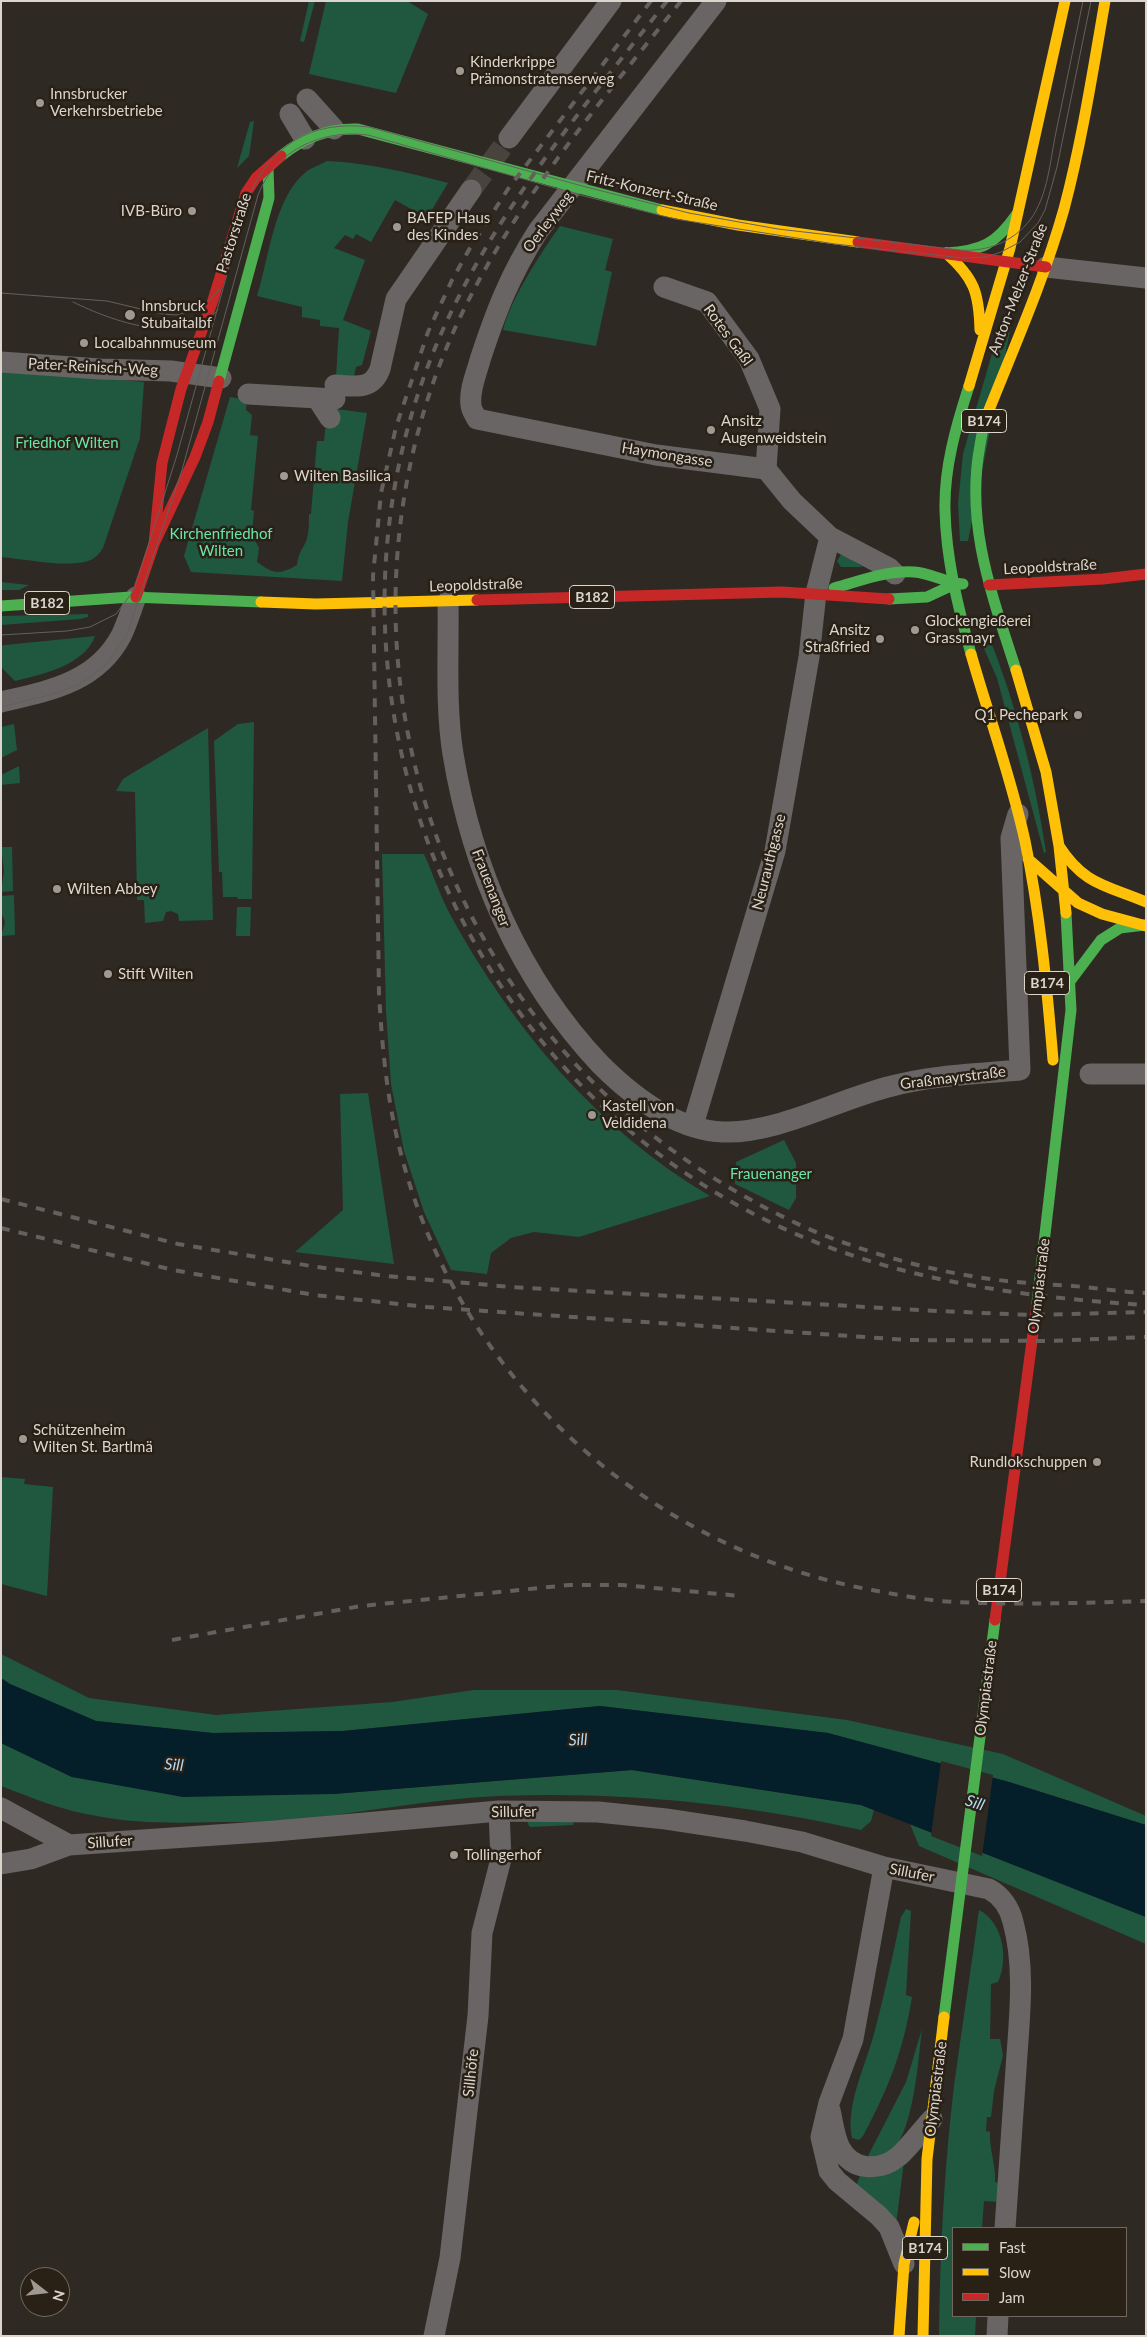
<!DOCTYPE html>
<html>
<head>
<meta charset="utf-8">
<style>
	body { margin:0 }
	#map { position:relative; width:1147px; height:2337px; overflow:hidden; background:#2f2924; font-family:Lato,sans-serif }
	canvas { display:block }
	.frame { position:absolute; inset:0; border:2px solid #dbd5ce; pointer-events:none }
	.legend { position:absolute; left:952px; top:2227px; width:175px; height:90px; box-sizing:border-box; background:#292016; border:1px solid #706860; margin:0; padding:6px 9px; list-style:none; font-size:15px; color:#dbd5ce }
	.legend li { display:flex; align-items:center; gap:10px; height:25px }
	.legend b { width:25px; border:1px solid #706860 }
	.north { position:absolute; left:20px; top:2267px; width:50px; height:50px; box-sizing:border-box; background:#292016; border:1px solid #706860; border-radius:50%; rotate:106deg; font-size:14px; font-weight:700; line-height:20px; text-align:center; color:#dbd5ce }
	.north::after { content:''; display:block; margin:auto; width:18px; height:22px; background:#9f9992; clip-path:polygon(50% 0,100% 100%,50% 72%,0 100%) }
</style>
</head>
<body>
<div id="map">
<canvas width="1147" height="2337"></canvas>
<div class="frame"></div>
<ul class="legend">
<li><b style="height:6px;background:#4caf50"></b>Fast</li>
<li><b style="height:6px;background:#ffc107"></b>Slow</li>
<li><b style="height:6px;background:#c62828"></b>Jam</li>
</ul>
<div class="north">N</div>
</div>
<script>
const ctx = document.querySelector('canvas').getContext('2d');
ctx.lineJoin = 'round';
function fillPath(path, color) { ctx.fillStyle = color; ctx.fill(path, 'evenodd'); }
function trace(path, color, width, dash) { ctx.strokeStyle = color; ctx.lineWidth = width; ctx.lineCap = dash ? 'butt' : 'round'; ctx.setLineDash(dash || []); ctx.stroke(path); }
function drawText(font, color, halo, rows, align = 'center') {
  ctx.font = font + ' Lato,sans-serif'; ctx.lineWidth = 5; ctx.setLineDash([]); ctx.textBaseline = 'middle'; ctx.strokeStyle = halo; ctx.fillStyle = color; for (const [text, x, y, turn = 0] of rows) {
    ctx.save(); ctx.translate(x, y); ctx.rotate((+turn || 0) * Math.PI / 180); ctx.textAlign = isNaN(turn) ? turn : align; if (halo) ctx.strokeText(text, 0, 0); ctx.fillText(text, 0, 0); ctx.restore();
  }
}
fillPath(new Path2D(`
	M309 1H315L304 42 300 41Z
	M326 1H407L428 14 396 93 309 74Z
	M254 121 249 156 237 168 250 122Z
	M327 161C369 163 407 172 448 183L427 218 395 200 371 242 356 234 353 239 345 235 334 248 365 260 343 320 371 331 362 365 356 367 353 381 336 377 339 328 320 326V320L302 317V307L257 296C269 259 274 197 306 172 312 167 320 165 327 161Z
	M560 226 613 239 605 270 612 272 596 346 503 330C510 300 542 251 560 226Z
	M1002 319 1012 321 968 541H960L958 504 963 454Z
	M1 370 144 382 140 438 103 548C99 554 95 559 88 561 65 568 26 559 1 557Z
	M230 397 247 400 246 410 252 415 250 435 258 436 251 510 254 511 252 535 259 548 257 562C273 574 280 575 297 565 299 551 302 551 307 539 309 531 309 522 309 514H311L317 441H324L326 421 336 409 367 413 348 522 342 581 191 572 184 556Z
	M842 553 863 567H841L837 561Z
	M1 582 29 585 19 590H1Z
	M88 614V617L80 619 1 625V616Z
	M988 634C1016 704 1035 778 1046 852L1044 853 997 678 978 635Z
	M95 636C85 665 41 675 15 681L1 667V646L5 645Z
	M254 722 252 899H238L237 897H223L222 872H219L214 741 238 724Z
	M14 724 17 750 1 758V727Z
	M208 728 213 920 179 921 178 914 171 911 166 912 163 921 145 923 144 900H137L135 792 116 791 123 779 131 774Z
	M19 766 20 783 1 785V775Z
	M1 847H12L13 891 1 892 4 871Z
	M382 854H424C433 874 440 896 451 916 512 1028 599 1131 710 1196L579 1237 534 1232 511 1238 491 1253 487 1274 451 1270 424 1212 404 1151 391 1084 386 1011Z
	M14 895 15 935 1 936 5 922 1 912V896Z
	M237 907H251L250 936H236Z
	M368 1093 394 1264 295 1252 343 1210 340 1094Z
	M784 1140 796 1163V1198L789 1210 735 1184 736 1162Z
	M1 1477 25 1479 24 1484 53 1487 47 1596 1 1584Z
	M1 1654 89 1698 216 1715 392 1702 474 1690H617L847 1720 1003 1754 1146 1816V1825L1009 1782 828 1733 600 1706 343 1731 213 1733 96 1721 10 1684 1 1678Z
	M1 1743 72 1777 333 1794 632 1770 861 1805 874 1810 871 1821 861 1830C743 1803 617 1791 497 1796 434 1799 372 1811 310 1818 280 1822 249 1822 219 1822 178 1823 137 1824 97 1816 64 1811 32 1798 1 1786Z
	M574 1819 573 1825 531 1827 529 1826 527 1820Z
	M910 1824 1146 1917V1944L919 1846Z
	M906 1909 911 1911 906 1995 912 1997C903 2052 889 2087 863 2136L859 2140 852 2138C845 2104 867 2063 875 2030 885 1992 893 1954 901 1917Z
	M979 1910C1003 1922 1009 1959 998 1982L991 1984 990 2039H1000L1003 2055 994 2091 991 2117H987L986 2131 990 2132C989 2149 996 2165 995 2182L1000 2183 998 2202 984 2201 982 2228H953V2316H976L975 2336H939C940 2252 944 2169 954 2086 962 2027 971 1969 979 1910Z
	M922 2029C918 2059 914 2140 886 2156 882 2158 873 2158 867 2158L906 2082Z
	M904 2161 896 2225 856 2186 861 2173Z`), '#1f583f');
fillPath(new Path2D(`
	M1 1678 10 1684 96 1721 213 1733 343 1731 600 1706 828 1733 1009 1782 1146 1825V1917L861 1805 632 1770 333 1794 183 1797 72 1777 1 1743Z`), '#041e2a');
fillPath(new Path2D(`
	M941 1761 993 1775 982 1856 931 1836Z`), '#2f2924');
trace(new Path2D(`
	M471 190 509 138`), '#49433e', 21, [21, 11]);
trace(new Path2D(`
	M716 1 538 231C510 275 496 311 480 360 476 375 469 390 471 405 471 410 475 415 477 419L656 455 766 469 792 501 830 537 889 568 895 574
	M307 99 334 129
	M290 114 305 139
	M509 138 611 1
	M1046 267 1146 278
	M664 287 707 302 749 359 770 409 766 469
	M1 362 100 369 171 371 221 378
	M335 385C354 386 372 391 380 369L396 299 471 190
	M248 394 335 399
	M317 398 330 418
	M448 601C449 651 445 704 453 754 472 869 519 978 600 1064 632 1096 675 1130 723 1132 777 1134 838 1099 892 1086 933 1075 978 1074 1020 1070L1011 838 1018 814
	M1 702C48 691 96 683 121 636 127 624 131 610 136 597
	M1090 1074H1146
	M693 1125 775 851 809 657 816 593 830 537
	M1 1808 69 1845 275 1831 499 1811 598 1812 666 1819 745 1831 802 1842 884 1867 989 1889C1002 1896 1010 1909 1013 1922 1026 1969 1019 2021 1016 2069 1012 2122 1009 2175 1005 2228
	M1 1864 31 1859 69 1845
	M884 1867 853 2039 829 2103 821 2137 829 2171 837 2181 879 2216 889 2227 904 2264
	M830 2110C833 2123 834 2136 840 2148 852 2171 880 2172 899 2156 911 2145 921 2131 932 2119
	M434 2336 450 2258 478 2016 482 1933 501 1859 499 1811
	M997 2336 998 2316`), '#686564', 21);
trace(new Path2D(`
	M281 156C304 137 328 128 358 129L662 210
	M946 253C981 251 996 244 1016 215
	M219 381 269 198 268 168
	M969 386C956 426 944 468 945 510 946 559 958 607 971 654
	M987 415C983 424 982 435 980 445 965 525 992 595 1016 670
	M834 588C860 581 887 570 914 572 931 573 946 583 963 584
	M889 599 927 597 955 584
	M1 606 131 597 261 602
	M1071 980 1101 940 1120 928 1145 925
	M1037 1303 1071 1010 1066 913
	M944 2017 995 1620`), '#4caf50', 11);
trace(new Path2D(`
	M662 210 738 225 858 242
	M946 253C974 278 979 292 980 330
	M969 386 1010 248 1065 1
	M987 415C1014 347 1044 280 1064 209 1082 141 1093 70 1105 1
	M261 602 316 604 477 600
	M971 654C989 717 1011 777 1025 841 1040 913 1047 987 1053 1060
	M1016 670 1046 772 1059 846 1066 913
	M1059 846C1084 885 1106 885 1146 902
	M1028 859 1078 903 1102 914 1146 926
	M899 2336 904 2264 914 2222
	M923 2336 927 2159 944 2017`), '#ffc107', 11);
trace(new Path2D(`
	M858 242 1046 267
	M154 544 162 463 181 389 213 300 246 193 256 178 281 156
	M989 585 1103 579 1146 574
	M136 597 154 544 195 457 208 422 219 381
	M477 600 782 592 889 599
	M995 1620 1037 1303`), '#c62828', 11);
trace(new Path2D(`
	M1 293 107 301 162 314 177 315 203 307 220 289
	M73 302C112 321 182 347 218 310
	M1 635 67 631 90 627 116 614 134 590 177 455 248 198C271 145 311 120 369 127L586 187 689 213 778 229 960 250C987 252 1013 242 1030 220 1048 196 1050 161 1056 132 1065 89 1074 45 1083 1
	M1 707 53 694 78 685 105 666 126 637 182 470 258 195C275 150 322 129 368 135L580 195 675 219 835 244 963 258 986 257 1001 252 1020 242 1038 223 1045 210 1057 167 1091 1`), '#64605d', 1);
trace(new Path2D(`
	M651 1 508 189 470 248 452 280 428 332 396 427 381 493 373 576 379 993C382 1047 387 1101 401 1154 458 1377 646 1549 872 1590 899 1595 928 1601 955 1602 1018 1605 1083 1603 1146 1601
	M667 1C572 122 470 240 420 388 309 714 467 1080 778 1226 894 1280 1019 1297 1146 1305
	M681 1C585 122 479 243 430 392 330 693 453 1023 725 1185 759 1205 794 1224 831 1238 882 1257 937 1272 991 1279 1018 1283 1045 1284 1073 1286 1097 1288 1121 1292 1146 1293
	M1 1199 178 1244 317 1267 386 1276 512 1287 938 1311 1030 1315 1146 1312
	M1 1228 173 1270 314 1295 427 1307 908 1340 1048 1341 1146 1337
	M172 1640 361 1606 569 1585H622L741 1596`), '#64605d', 4, [9, 9]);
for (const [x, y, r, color] of [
	[460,71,5,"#9f9992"],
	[40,103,5,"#9f9992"],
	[192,211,5,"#9f9992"],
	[397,227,5,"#9f9992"],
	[130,315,6,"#9f9992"],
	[84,343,5,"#9f9992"],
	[711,430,5,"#9f9992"],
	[284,476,5,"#9f9992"],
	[915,630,5,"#9f9992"],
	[880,639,5,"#9f9992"],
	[1078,715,5,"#9f9992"],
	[57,889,5,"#9f9992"],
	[108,974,5,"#9f9992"],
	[592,1115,5,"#9f9992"],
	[23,1439,5,"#9f9992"],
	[1097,1462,5,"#9f9992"],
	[454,1855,5,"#9f9992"]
]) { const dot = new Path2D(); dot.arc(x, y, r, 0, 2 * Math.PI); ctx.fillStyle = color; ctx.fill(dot); trace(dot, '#292016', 2); }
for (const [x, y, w] of [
	[984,421,45],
	[592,597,45],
	[47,603,45],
	[1047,983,45],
	[999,1590,45],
	[925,2248,45]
]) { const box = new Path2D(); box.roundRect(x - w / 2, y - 11.5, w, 23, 4); ctx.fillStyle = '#292016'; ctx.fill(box); trace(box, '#dbd5ce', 1); }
drawText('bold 14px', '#dbd5ce', null, [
	["B174",984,421],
	["B182",592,597],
	["B182",47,603],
	["B174",1047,983],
	["B174",999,1590],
	["B174",925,2248]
]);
drawText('15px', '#dbd5ce', '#292016', [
	["Kinderkrippe",470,62],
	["Prämonstratenserweg",470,79],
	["Innsbrucker",50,94],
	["Verkehrsbetriebe",50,111],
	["IVB-Büro",182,211,"right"],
	["BAFEP Haus",407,218],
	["des Kindes",407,235],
	["Innsbruck",141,306],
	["Stubaitalbf",141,323],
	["Localbahnmuseum",94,343],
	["Ansitz",721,421],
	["Augenweidstein",721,438],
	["Wilten Basilica",294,476],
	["Glockengießerei",925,621],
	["Grassmayr",925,638],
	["Ansitz",870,630,"right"],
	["Straßfried",870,647,"right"],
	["Q1 Pechepark",1068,715,"right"],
	["Wilten Abbey",67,889],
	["Stift Wilten",118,974],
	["Kastell von",602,1106],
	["Veldidena",602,1123],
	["Schützenheim",33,1430],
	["Wilten St. Bartlmä",33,1447],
	["Rundlokschuppen",1087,1462,"right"],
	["Tollingerhof",464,1855]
], 'left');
drawText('15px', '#dbd5ce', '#292016', [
	["Fritz-Konzert-Straße",652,191,13],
	["Oerleyweg",548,222,-53],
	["Pastorstraße",234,233,-72],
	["Anton-Melzer-Straße",1018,289,-69],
	["Rotes Gaßl",728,335,54],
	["Pater-Reinisch-Weg",93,367,3],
	["Haymongasse",667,455,9],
	["Leopoldstraße",1050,567,-3],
	["Leopoldstraße",476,585,-2],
	["Neurauthgasse",769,862,-76],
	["Frauenanger",491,888,69],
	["Graßmayrstraße",953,1078,-7],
	["Olympiastraße",1039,1286,-83],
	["Olympiastraße",986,1688,-83],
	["Sillufer",514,1812,-1],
	["Sillufer",110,1842,-4],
	["Sillufer",912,1873,11],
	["Sillhöfe",471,2073,-84],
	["Olympiastraße",936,2089,-83]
]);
drawText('15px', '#66e7ac', '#292016', [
	["Friedhof Wilten",67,443],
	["Kirchenfriedhof",221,534],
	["Wilten",221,551],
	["Frauenanger",771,1174]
]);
drawText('italic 16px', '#afdbf4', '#292016', [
	["Sill",578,1740,-2],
	["Sill",174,1765,5],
	["Sill",975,1803,19]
]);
</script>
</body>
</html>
